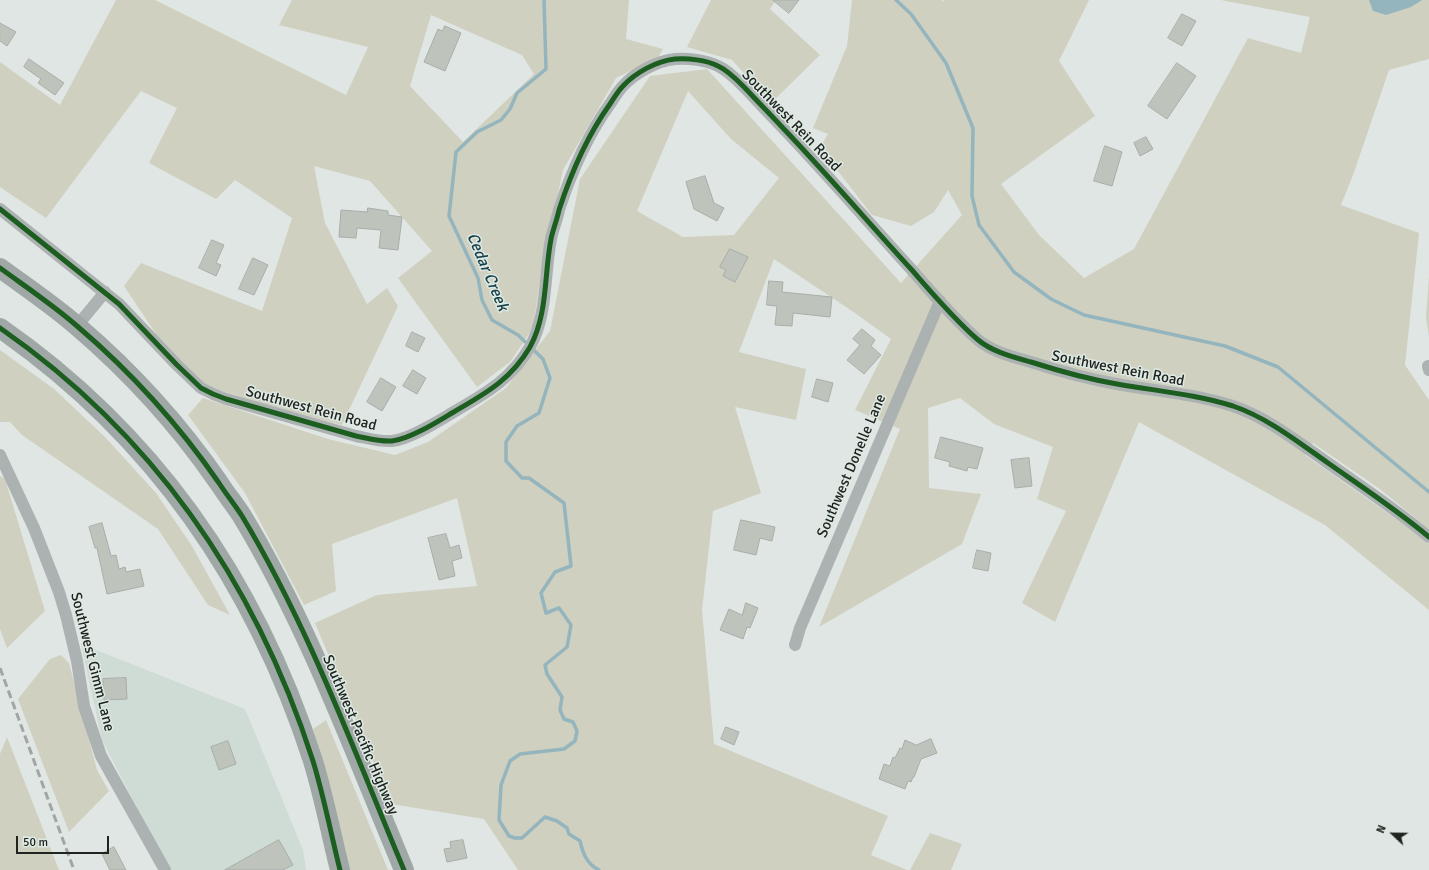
<!DOCTYPE html>
<html>
<head>
<meta charset="utf-8">
<style>
	body { margin:0 }
	#map { position:relative; width:1429px; height:870px; overflow:hidden; background:#e0e6e3; font-family:Signika,sans-serif }
	canvas { display:block }
	.north { position:absolute; left:1373px; top:814px; width:40px; height:40px; -webkit-text-stroke:3px #dde9e2; paint-order:stroke; rotate:292deg; font-size:11px; font-weight:700; line-height:16px; text-align:center; color:#202421 }
	.north::after { content:''; display:block; margin:auto; width:14px; height:18px; background:#202421; clip-path:polygon(50% 0,100% 100%,50% 72%,0 100%) }
	.scale { position:absolute; left:16px; top:836px; width:93px; height:18px; box-sizing:border-box; border:2px solid #202421; border-top:0; padding-left:5px; font-size:12px; line-height:14px; white-space:nowrap; color:#202421; -webkit-text-stroke:3px #dde9e2; paint-order:stroke }
</style>
</head>
<body>
<div id="map">
<canvas width="1429" height="870"></canvas>
<div class="north">N</div>
<div class="scale">50 m</div>
</div>
<script>
const ctx = document.querySelector('canvas').getContext('2d');
ctx.lineJoin = 'round';
function fillPath(path, color) { ctx.fillStyle = color; ctx.fill(path, 'evenodd'); }
function trace(path, color, width, dash) { ctx.strokeStyle = color; ctx.lineWidth = width; ctx.lineCap = dash ? 'butt' : 'round'; ctx.setLineDash(dash || []); ctx.stroke(path); }
function drawText(font, color, halo, rows, align = 'center') {
  ctx.font = font + ' Signika,sans-serif'; ctx.lineWidth = 3; ctx.setLineDash([]); ctx.textBaseline = 'middle'; ctx.strokeStyle = halo; ctx.fillStyle = color; for (const [text, x, y, turn = 0] of rows) {
    ctx.save(); ctx.translate(x, y); ctx.rotate((+turn || 0) * Math.PI / 180); ctx.textAlign = isNaN(turn) ? turn : align; if (halo) ctx.strokeText(text, 0, 0); ctx.fillText(text, 0, 0); ctx.restore();
  }
}
fillPath(new Path2D(`
	M81 644 245 709 303 850 306 870H171L147 827 102 740Z`), '#cfdbd5');
fillPath(new Path2D(`
	M116 0H155L346 95 368 47 279 25 292 0H629L626 39 663 49 658 58 616 78 563 170 541 273 533 328 510 362 477 387 398 278 432 251 370 181 314 166 325 223 367 304 387 288 398 306 342 425 270 406 203 385 158 337 124 286 141 263 262 311 292 218 235 180 216 199 149 163 177 108 141 91 46 218 0 187V62L60 105ZM431 15 522 55 534 74 463 142 410 86Z
	M711 0H776L770 9 820 55 771 103 732 60 687 47Z
	M852 0H942L943 2 944 0H1089L1059 61 1095 116 1001 184 1039 235 1084 278 1134 249 1248 38 1301 53 1310 17 1221 0H1429V59L1389 70 1353 175 1341 205 1419 233 1405 365 1429 400V529L1381 490 1313 443 1305 455 1406 526 1429 544V610L1325 525 1139 422 1055 622 1022 603 1066 511 1037 499 1053 447 994 424 960 398 928 408 929 488 981 494 962 544 819 627 900 429 855 410 891 339 852 311 774 259 739 352 806 369 796 420 735 407 761 493 713 511 702 610 714 744 888 816 871 855 907 870H518L484 819 391 804 315 623 377 595 477 586 457 498 332 544 336 591 304 605 245 493 188 415 203 398 328 439 395 455 428 442 506 388 550 331 580 179 650 76 707 69 901 283 962 215 948 190 934 212 911 226 872 215 820 148 828 134 813 128 847 46ZM688 91 731 139 779 178 734 235 683 237 637 211Z
	M1429 276V337L1426 317Z
	M0 350 54 389 105 437 156 493 192 546 230 615 208 605 158 529 22 435 10 422H0Z
	M0 476 5 479 45 611 7 648 0 629Z
	M61 655 69 663 97 770 109 791 69 832 18 699 50 659Z
	M326 720 388 870H350L313 729Z
	M7 737 59 870H0V754Z
	M930 833 962 844 951 870H910Z`), '#cfd0c0');
fillPath(new Path2D(`
	M1369 0H1422L1411 7 1386 15 1373 11Z`), '#94b5bd');
trace(new Path2D(`
	M544 0 546 69 517 93 510 109 501 120 477 132 456 152 449 216 478 278 482 300 492 320 518 335 543 359 550 378 539 413 517 426 506 442V461L522 478H529L564 503 571 566 555 572 541 593 546 613 559 608 571 625 567 647 545 665 547 674 562 697 560 710 564 719 573 722 577 731 575 741 564 749 520 754 510 761 501 785 499 820 509 836 515 838H522L545 817 557 821 567 828 569 834 580 841C583 854 587 864 599 870
	M896 0 911 14 946 63 973 128 972 196 979 225 1014 272 1051 299 1084 315 1225 346 1278 367 1429 492`), '#94b5bd', 3.5);
const building = new Path2D(`
	M773 0H799L789 13Z
	M1182 14 1196 21 1182 46 1168 38Z
	M0 23 16 32 7 46 0 41Z
	M445 26 461 33 445 71 424 62 438 29 442 31Z
	M29 59 64 83 55 95 38 83 41 79 24 67Z
	M1177 63 1196 76 1167 119 1148 106Z
	M1146 137 1153 149 1140 156 1134 143Z
	M1105 146 1122 152 1112 186 1094 181Z
	M705 176 714 203 724 208 717 221 694 209 686 182Z
	M368 208 388 211V215L402 217 398 250 379 248 381 230 357 228 356 238 339 237 341 210 367 212Z
	M212 240 224 245 216 263 221 265 216 276 199 268Z
	M730 249 748 257 735 282 723 276 726 270 720 267Z
	M253 258 268 265 254 295 239 289Z
	M769 281 783 282 782 292 832 297 830 317 793 313 792 326 775 325 777 306 767 305Z
	M862 329 875 340 871 346 881 355 864 374 847 360 860 345 853 339Z
	M412 332 425 338 418 352 406 346Z
	M413 370 426 378 417 394 403 386Z
	M381 378 396 387 382 411 367 402Z
	M817 379 833 383 828 402 812 397Z
	M941 437 983 448 977 469 968 467 967 471 949 466 950 462 935 458Z
	M1029 458 1032 486 1015 488 1011 460Z
	M741 520 775 527 772 541 760 538 756 555 734 550Z
	M102 523 111 556 116 555 119 569 125 567 126 572 140 569 144 586 107 594 97 548H95L89 527Z
	M446 534 450 548 459 545 462 558 452 561 455 576 439 580 428 538Z
	M977 550 991 553 988 571 973 568Z
	M746 603 758 608 750 628 747 627 743 639 720 630 729 609 742 615Z
	M126 678 127 699 104 700 103 679Z
	M726 727 739 732 734 745 721 739Z
	M931 739 937 753 921 759 914 777H913L911 782 908 781 905 789 879 779 884 764 890 766 893 757 895 758 900 748 902 749 905 740 916 745Z
	M228 741 236 764 219 770 211 747Z
	M279 840 293 865 283 870H225Z
	M463 840 467 858 447 862 444 849 451 848 450 842Z
	M114 847 126 870H110L102 854Z`);
fillPath(building, '#bec4bc');
trace(building, '#a9adaa', 1);
trace(new Path2D(`
	M0 209 119 304 177 365 201 388 213 394 226 399 356 436C367 438 380 442 392 441 410 439 437 422 452 413 484 394 510 381 530 347 548 314 544 275 551 239 553 229 557 220 559 210 571 173 587 136 610 104 614 98 618 91 623 86 635 73 656 61 675 59 688 58 706 60 718 66 729 71 738 81 746 89 758 102 770 114 782 127 826 173 868 222 911 269 932 293 953 318 977 339 992 352 1013 357 1031 362 1059 371 1088 379 1117 384 1156 391 1195 394 1233 406 1268 418 1298 442 1328 463 1362 487 1397 510 1429 537
	M77 326 105 292
	M1428 366 1429 370
	M0 455 34 528 59 592 66 615 77 661 84 706 101 756 165 870
	M795 645 800 628 940 301`), '#abb2b1', 12);
trace(new Path2D(`
	M0 268C26 287 53 305 77 326 131 372 179 425 219 483 226 494 235 505 242 516 309 627 354 751 404 870
	M0 328C154 435 256 584 313 761 324 797 331 834 340 870`), '#a0a8a7', 20);
trace(new Path2D(`
	M0 668 74 870`), '#a1a6a5', 3, [8, 4]);
trace(new Path2D(`
	M0 209 119 304 177 365 201 388 213 394 226 399 356 436C367 438 380 442 392 441 410 439 437 422 452 413 484 394 510 381 530 347 548 314 544 275 551 239 553 229 557 220 559 210 571 173 587 136 610 104 614 98 618 91 623 86 635 73 656 61 675 59 688 58 706 60 718 66 729 71 738 81 746 89 758 102 770 114 782 127 826 173 868 222 911 269 932 293 953 318 977 339 992 352 1013 357 1031 362 1059 371 1088 379 1117 384 1156 391 1195 394 1233 406 1268 418 1298 442 1328 463 1362 487 1397 510 1429 537
	M0 268C26 287 53 305 77 326 131 372 179 425 219 483 226 494 235 505 242 516 309 627 354 751 404 870
	M0 328C154 435 256 584 313 761 324 797 331 834 340 870`), '#1b5e20', 5);
drawText('15px', '#202421', '#dde9e2', [
	["Southwest Rein Road",791,121,46],
	["Southwest Rein Road",1118,369,11],
	["Southwest Rein Road",311,409,15],
	["Southwest Donelle Lane",852,466,-67],
	["Southwest Gimm Lane",92,662,76],
	["Southwest Pacific Highway",360,735,67]
]);
drawText('italic 16px', '#18404b', '#dde9e2', [
	["Cedar Creek",487,272,67]
]);
</script>
</body>
</html>
